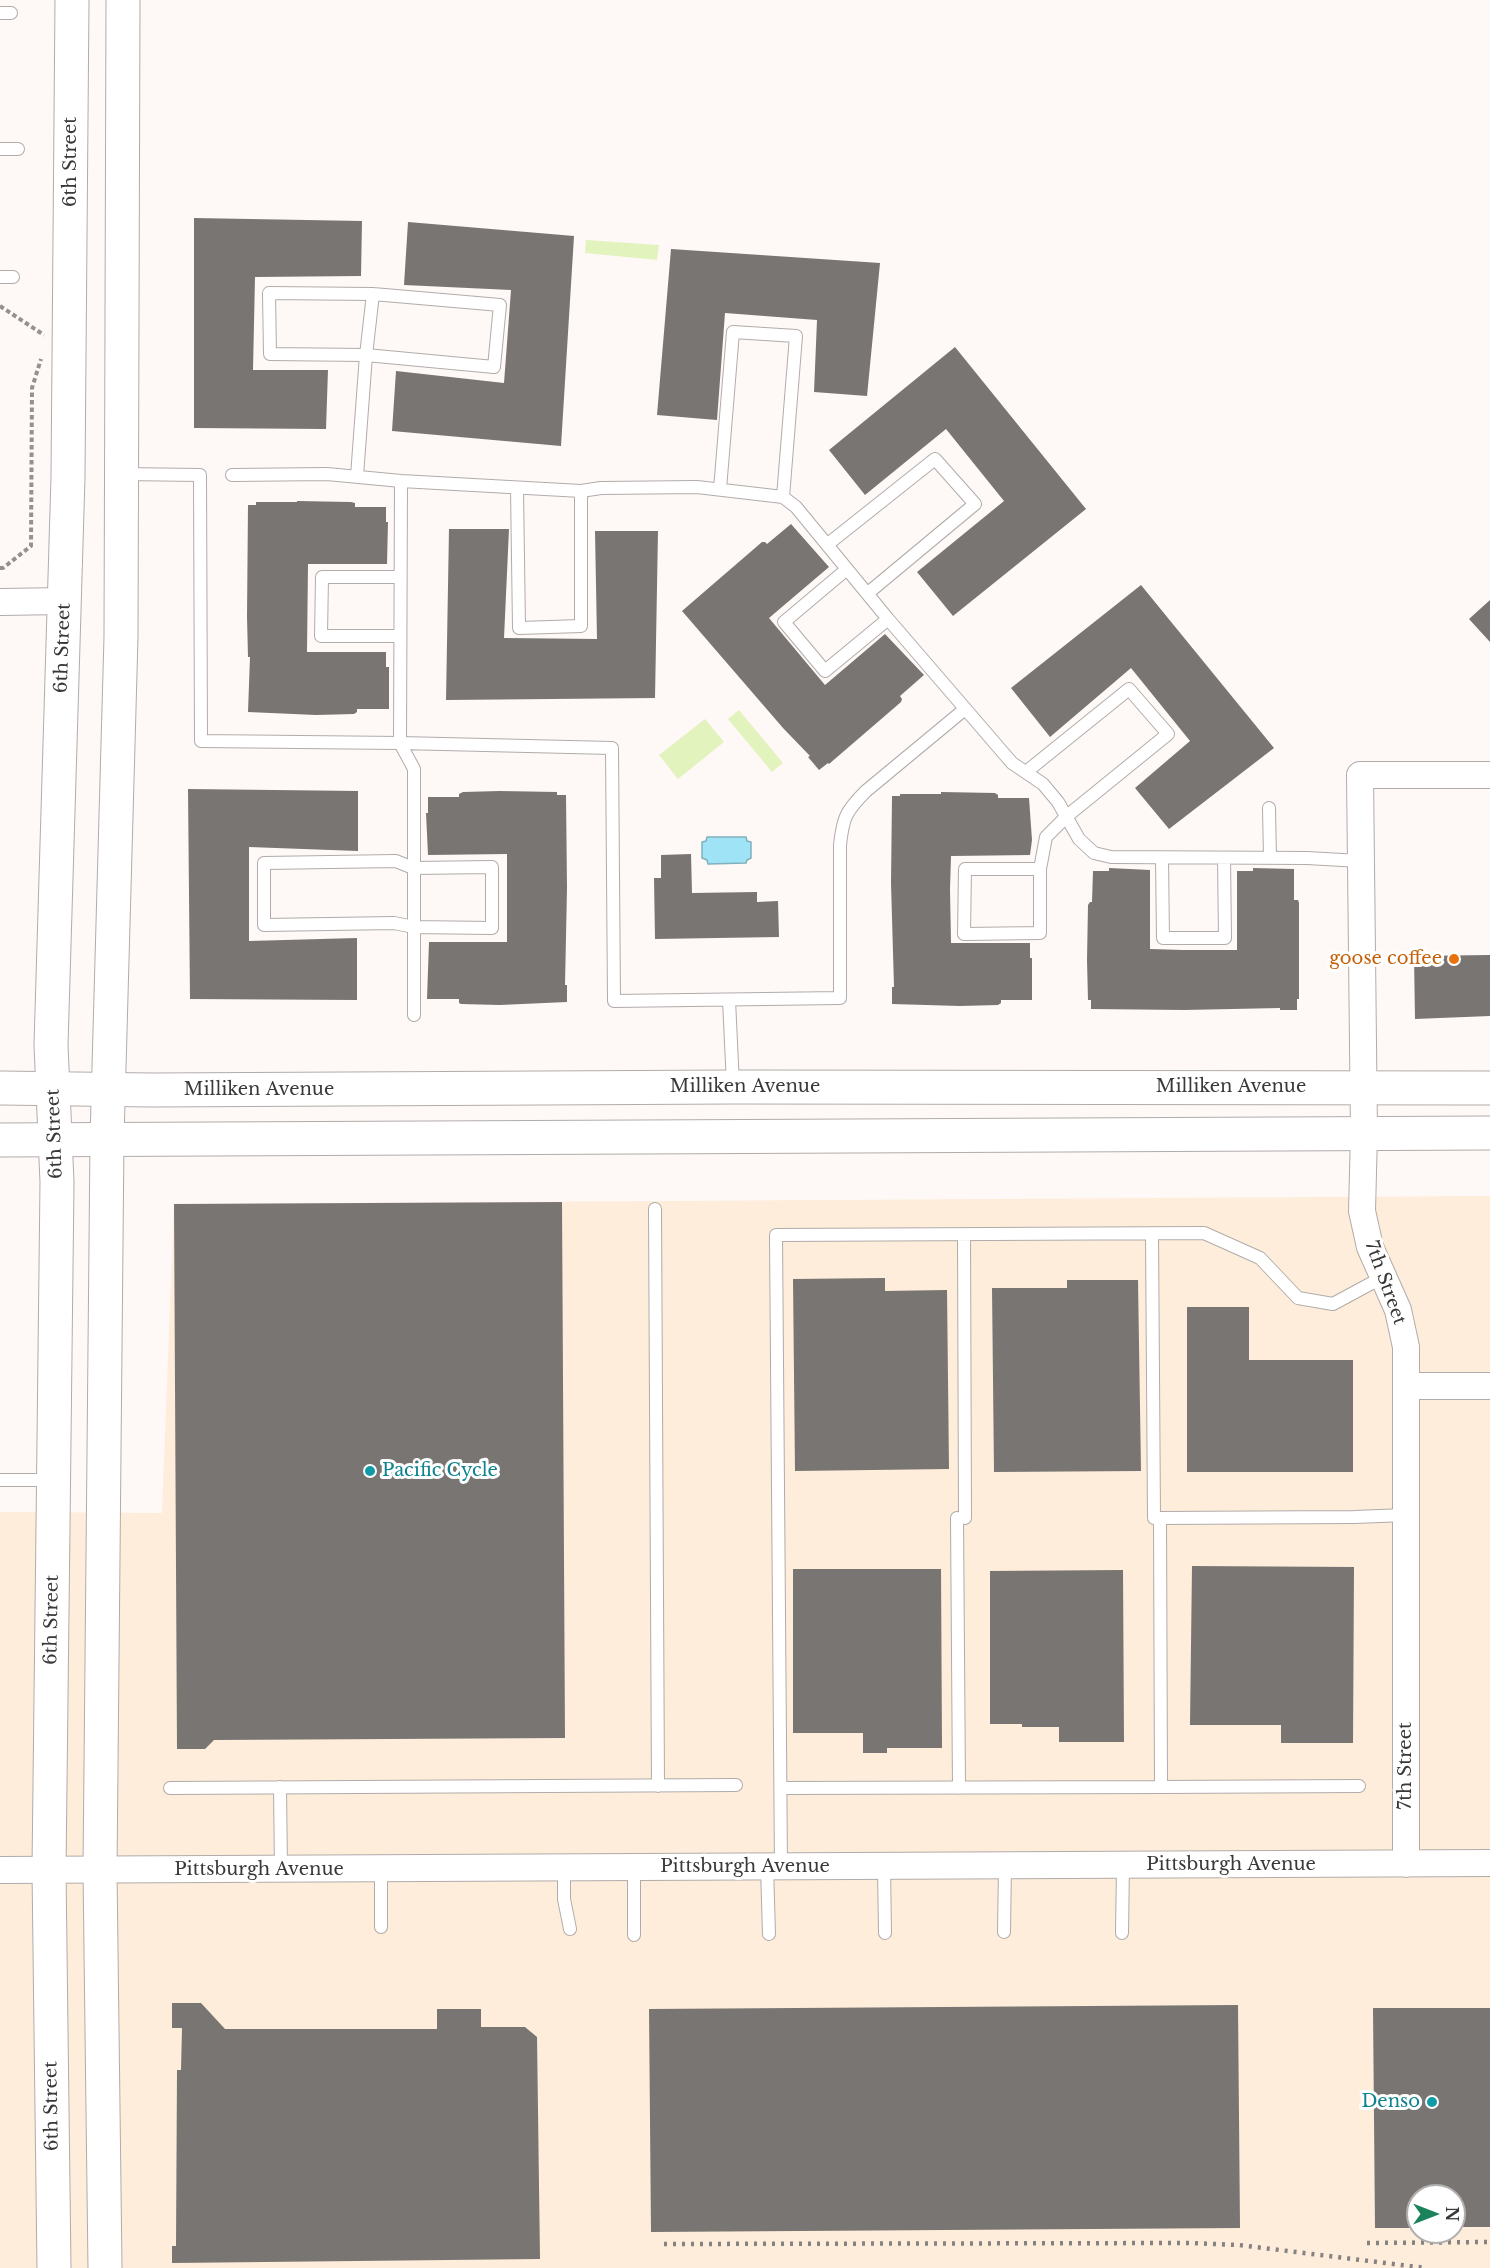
<!DOCTYPE html>
<html>
<head>
<meta charset="utf-8">
<style>
	body { margin:0 }
	#map { position:relative; width:1490px; height:2268px; overflow:hidden; background:#fef8f6; font-family:"Libre Baskerville",serif }
	canvas { display:block }
	.north { position:absolute; left:1406px; top:2184px; width:60px; height:60px; box-sizing:border-box; background:#fff; border:2px solid #b1afaf; border-radius:50%; rotate:90deg; font-size:16px; font-weight:700; line-height:24px; text-align:center; color:#3b3838 }
	.north::after { content:''; display:block; margin:auto; width:21px; height:27px; background:#1b825c; clip-path:polygon(50% 0,100% 100%,50% 72%,0 100%) }
</style>
</head>
<body>
<div id="map">
<canvas width="1490" height="2268"></canvas>
<div class="north">N</div>
</div>
<script>
const ctx = document.querySelector('canvas').getContext('2d');
ctx.lineJoin = 'round';
function fillPath(path, color) { ctx.fillStyle = color; ctx.fill(path, 'evenodd'); }
function trace(path, color, width, dash) { ctx.strokeStyle = color; ctx.lineWidth = width; ctx.lineCap = dash ? 'butt' : 'round'; ctx.setLineDash(dash || []); ctx.stroke(path); }
function drawText(font, color, halo, rows, align = 'center') {
  ctx.font = font + ' "Libre Baskerville",serif'; ctx.lineWidth = 6; ctx.setLineDash([]); ctx.textBaseline = 'middle'; ctx.strokeStyle = halo; ctx.fillStyle = color; for (const [text, x, y, turn = 0] of rows) {
    ctx.save(); ctx.translate(x, y); ctx.rotate((+turn || 0) * Math.PI / 180); ctx.textAlign = isNaN(turn) ? turn : align; if (halo) ctx.strokeText(text, 0, 0); ctx.fillText(text, 0, 0); ctx.restore();
  }
}
fillPath(new Path2D(`
	M1490 1196V2268H0V1512L162 1513 174 1204ZM1418 2196H1454V2232H1418Z`), '#fdedda');
fillPath(new Path2D(`
	M586 240 659 245 657 260 585 253Z
	M739 710 783 763 772 772 728 719Z
	M705 719 724 742 678 779 659 755Z`), '#e2f3be');
const water = new Path2D(`
	M707 837H746L747 841 751 842V858L747 860 746 863 708 864 707 860 702 858V842L706 841Z`);
fillPath(water, '#9ee4f6');
trace(water, '#80b0bd', 1.5);
fillPath(new Path2D(`
	M194 218 362 221 361 276 255 277 253 370H328L326 429 194 428Z
	M408 222 574 236 561 446 392 431 396 371 504 383 511 290 404 285Z
	M671 249 880 263 867 396 814 392 817 320 725 313 717 420 657 415Z
	M955 347 1086 509 953 616 917 572 1004 501 946 429 865 495 829 450Z
	M297 501 351 502 355 503V507H386V522H388L387 564H308L307 652H386V667H389V709H357V712L354 714 316 715 248 712 250 657H248L247 617 248 505H256V502H297Z
	M791 524 829 567 769 618 825 685 885 634 924 675 900 696 902 699 901 702 872 727 829 764 828 763 819 770 808 757 810 756 783 728 682 611 762 542H765L767 544Z
	M449 529H509L504 638 597 639 595 531H658L655 698 446 700Z
	M1141 585 1274 748 1169 829 1135 788 1190 741 1131 668 1050 737 1011 688Z
	M1490 600V642L1469 619Z
	M188 789 358 791V851L249 847V941L357 938V1000L190 999Z
	M500 791 557 792V795H566L567 888 565 985H567V1002L500 1005 461 1004 459 1003V999H427L429 942H507V854L428 855 426 813H428V797H459V794L463 792Z
	M941 792 995 793 998 795V798H1029L1032 840 1030 855 951 856 950 889 951 943H1030V958H1032V1000H1001V1003L998 1005 960 1006 892 1004V987H894L891 883 892 796H900V794H941Z
	M691 854 692 893 757 892V902L778 901 779 937 655 939 654 878H661V855Z
	M1109 868 1150 870V949L1183 950H1237V871H1253V868L1294 869V900H1298L1299 903V999H1297V1010H1280V1008L1184 1010 1091 1009V1000H1088L1087 960 1088 905 1090 902H1092L1093 871H1109Z
	M1490 955V1016L1415 1019 1414 956Z
	M562 1202 565 1738 214 1740 205 1749H177L174 1204Z
	M885 1278V1291L947 1290 949 1469 795 1471 793 1279Z
	M1067 1280H1138L1141 1471 994 1472 992 1288H1067Z
	M1187 1307H1249V1360H1353V1472H1187Z
	M1192 1566 1354 1567 1353 1743H1281V1725H1190Z
	M793 1569H941L942 1748H887V1753H863V1733H793Z
	M1123 1570 1124 1742H1059V1727H1022V1724H990V1571Z
	M172 2003H201L225 2029H437V2009H481V2027H525L537 2037 540 2259 172 2263V2246H176L177 2070H181L182 2028H172Z
	M1238 2005 1240 2228 651 2232 649 2009Z
	M1373 2008H1490V2227H1454V2196H1418V2228H1375Z`), '#797572');
const service = new Path2D(`
	M0 13H11
	M0 149H18
	M0 277H13
	M269 293 373 294 500 305 494 367 366 355 270 354Z
	M123 474 200 475 201 741 400 743 612 748 614 1001 840 998V845C843 817 846 811 866 791L965 709
	M232 475 327 474 401 481 581 491 601 488 697 487 783 497 796 507 888 619 1012 763 1043 784 1058 802 1079 839 1094 853 1111 857 1307 858 1360 861
	M357 476 366 355 373 294
	M401 481 400 743 414 769V1015
	M517 489 519 628 581 626V491
	M720 489 733 332 796 336 783 497
	M828 544 935 459 975 504 868 593
	M847 569 784 622 825 671 888 619
	M399 577H322L321 636H399
	M1026 772 1129 689 1168 734 1067 816 1046 837 1040 869V933L964 934 965 869H1040
	M1269 808 1270 858
	M1162 858 1163 938H1225L1224 858
	M396 861 413 868 492 867V928L414 927 394 923 264 925V863Z
	M729 1000 733 1085
	M655 1209 658 1786
	M1152 1233 1154 1518
	M964 1234 965 1518
	M0 1480H53
	M957 1518 959 1788
	M280 1787 281 1870
	M1161 1787 1359 1786
	M170 1788 736 1785
	M781 1788 1161 1787 1160 1518 1354 1517 1406 1515
	M767 1867 769 1934
	M781 1867 776 1235 1204 1233 1260 1258 1298 1298 1333 1304 1383 1277
	M884 1867 885 1933
	M564 1868V1899L570 1929
	M381 1869V1927
	M634 1869V1935
	M1004 1932 1005 1866
	M1122 1933 1123 1865`);
const minor = new Path2D(`
	M0 602 65 601
	M1406 1386H1490
	M1406 1864V1347L1398 1310 1370 1247 1362 1211 1364 1133 1360 775H1490
	M0 1870 1490 1863`);
const secondary = new Path2D(`
	M54 2268 49 1870 57 1182 51 1045 68 477 72 0
	M105 2268 100 1870 107 1139 121 637 123 0`);
const primary = new Path2D(`
	M0 1088 152 1090 734 1087 1490 1088
	M0 1140 1490 1133`);
trace(service, '#b1acaa', 14);
trace(minor, '#b1acaa', 28);
trace(secondary, '#b1acaa', 35);
trace(primary, '#b1acaa', 35);
trace(new Path2D(`
	M0 306 44 335
	M0 568H3L31 546 32 388 41 359`), '#969191', 4, [4.5, 3]);
trace(service, '#fff', 12);
trace(minor, '#fff', 26);
trace(secondary, '#fff', 33);
trace(primary, '#fff', 33);
trace(new Path2D(`
	M1367 2243 1490 2242
	M664 2244 1189 2243 1239 2245 1426 2268`), '#868281', 4.5, [3, 6]);
for (const [x, y, r, color] of [
	[1454,959,6,"#e8710a"],
	[370,1471,6,"#0f9aa8"],
	[1432,2102,6,"#0f9aa8"]
]) { const dot = new Path2D(); dot.arc(x, y, r, 0, 2 * Math.PI); ctx.fillStyle = color; ctx.fill(dot); trace(dot, '#fff', 2); }
drawText('18px', '#3b3838', '#fff', [
	["6th Street",71,162,-90],
	["6th Street",63,648,-88],
	["Milliken Avenue",745,1087],
	["Milliken Avenue",1231,1087],
	["Milliken Avenue",259,1090],
	["6th Street",55,1134,-92],
	["7th Street",1385,1283,70],
	["6th Street",52,1620,-89],
	["7th Street",1406,1766,-90],
	["Pittsburgh Avenue",1231,1865],
	["Pittsburgh Avenue",745,1867],
	["Pittsburgh Avenue",259,1870],
	["6th Street",52,2106,-91]
]);
drawText('18px', '#c56008', '#fff', [
	["goose coffee",1442,959]
], 'right');
drawText('18px', '#0d838f', '#fff', [
	["Pacific Cycle",382,1471],
	["Denso",1420,2102,"right"]
], 'left');
</script>
</body>
</html>
